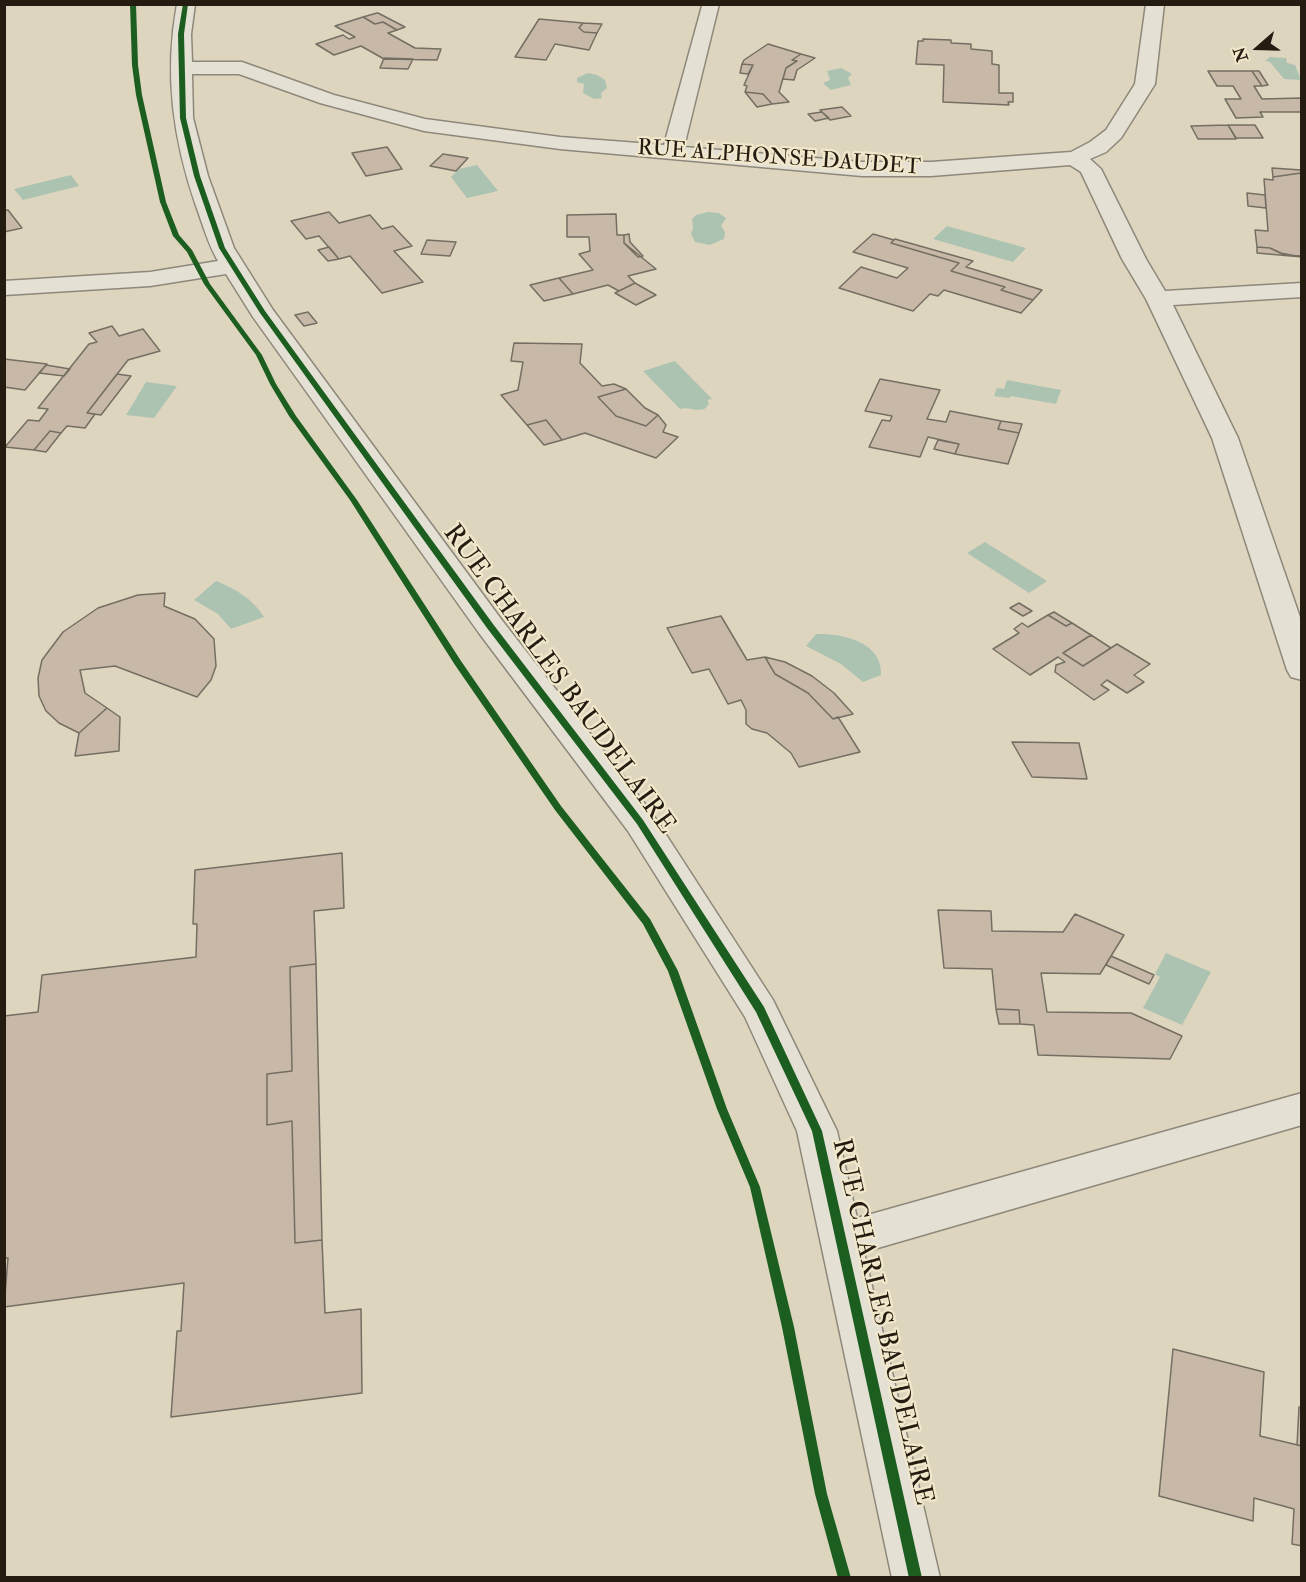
<!DOCTYPE html>
<html>
<head>
<meta charset="utf-8">
<style>
	body { margin:0 }
	#map { position:relative; width:1306px; height:1582px; overflow:hidden; background:#ddd5be; font-family:"IM FELL Double Pica",serif }
	canvas { display:block }
	.frame { position:absolute; inset:0; border:6px solid #241b11; pointer-events:none }
	.north { position:absolute; left:1228px; top:18px; width:60px; height:60px; -webkit-text-stroke:4px #f1e8cc; paint-order:stroke; rotate:250deg; font-size:16px; font-weight:700; line-height:24px; text-align:center; color:#241b11 }
	.north::after { content:''; display:block; margin:auto; width:21px; height:27px; background:#241b11; clip-path:polygon(50% 0,100% 100%,50% 72%,0 100%) }
</style>
</head>
<body>
<div id="map">
<canvas width="1306" height="1582"></canvas>
<div class="frame"></div>
<div class="north">N</div>
</div>
<script>
const ctx = document.querySelector('canvas').getContext('2d');
ctx.lineJoin = 'round';
function fillPath(path, color) { ctx.fillStyle = color; ctx.fill(path, 'evenodd'); }
function trace(path, color, width, dash) { ctx.strokeStyle = color; ctx.lineWidth = width; ctx.lineCap = dash ? 'butt' : 'round'; ctx.setLineDash(dash || []); ctx.stroke(path); }
function drawText(font, color, halo, rows, align = 'center') {
  ctx.font = font + ' "IM FELL Double Pica",serif'; ctx.lineWidth = 4.5; ctx.setLineDash([]); ctx.textBaseline = 'middle'; ctx.strokeStyle = halo; ctx.fillStyle = color; for (const [text, x, y, turn = 0] of rows) {
    ctx.save(); ctx.translate(x, y); ctx.rotate((+turn || 0) * Math.PI / 180); ctx.textAlign = isNaN(turn) ? turn : align; if (halo) ctx.strokeText(text, 0, 0); ctx.fillText(text, 0, 0); ctx.restore();
  }
}
fillPath(new Path2D(`
	M1270 57 1286 58 1287 63 1295 65 1301 80 1284 79 1270 62 1265 61Z
	M841 68 852 74 848 78 851 85 831 90 823 83 830 80 827 71Z
	M588 73 597 75 605 80 607 88 601 93 602 98 594 99 583 93 584 84 577 82V78Z
	M477 165 498 191 467 198 451 177 459 169Z
	M71 175 79 186 23 200 14 189Z
	M708 212 719 213 726 218 721 226 725 232 724 239 710 245 695 242 691 234 693 228 692 219 696 215Z
	M947 226 1026 248 1013 262 933 239Z
	M675 361 712 399 707 400 709 403 706 408C696 413 689 406 680 409L643 371Z
	M1007 380 1061 390 1056 404 1011 396 1009 398 994 396 997 388 1004 389Z
	M146 382 177 386 154 418 126 415Z
	M985 542 1047 581 1029 593 967 553Z
	M216 581C236 589 253 599 264 617L231 629 218 614 194 600Z
	M816 634C842 633 883 642 881 675L863 682 841 664 806 646Z
	M1166 953 1211 972 1182 1025 1143 1008 1160 977 1155 974Z`), '#adc3b2');
const building = new Path2D(`
	M377 13H378L405 27 397 30 383 22 375 24 363 17Z
	M363 17 375 24 383 22 397 30 388 33 415 48 441 49 437 60 384 59 361 46 334 55 316 44 343 35 349 39 355 37 335 26Z
	M539 19 583 23 579 28 584 32 597 33 589 50 555 44 546 60 515 57Z
	M583 23 602 24 597 33 584 32 579 28Z
	M923 39 951 40V43L971 44V49L992 51V64L999 65V93H1013V102H1008L1009 105 943 102 944 65 916 64 918 41H923Z
	M768 44 801 54 792 60 797 61 786 68 779 92 789 102 772 104 763 94 745 92 747 86 744 85 753 65 742 64 744 60Z
	M801 54 815 58 797 70 794 80 783 79 786 68 797 61 792 60Z
	M384 58 413 59 408 69 380 68Z
	M742 64 753 65 748 74 740 73Z
	M1208 71H1252L1262 86H1254L1262 99 1302 98V112H1260L1263 117 1236 118 1225 99H1241L1233 86H1217Z
	M1252 71H1259L1268 85 1262 86Z
	M745 92 763 94 772 104 757 107Z
	M842 107 851 116 830 120 820 110Z
	M822 112 829 118 815 121 808 114Z
	M1228 125 1236 139H1198L1191 126Z
	M1228 125H1255L1263 138H1236Z
	M387 147 402 169 366 176 352 153Z
	M443 154 468 158 456 171 430 166Z
	M1272 168 1301 170V173L1273 177Z
	M1301 170H1302V256L1285 255 1270 248 1257 247 1255 230 1268 231 1264 179 1273 180V177L1301 173Z
	M1247 193 1265 195 1266 208 1248 206Z
	M8 210 22 228 4 232V211Z
	M329 212 339 223 370 215 382 229 393 226 412 246 394 251 423 282 382 293 350 256 339 259 319 236 306 239 291 221Z
	M616 214 617 235H624V243L656 269 628 276 635 283 619 291 608 285 573 294 559 278 593 270 579 254 590 251 589 237H567V215Z
	M629 234 630 242 643 256 638 257 624 243V235Z
	M873 234 894 240 891 243 959 263 951 271 1005 287 1001 290 1033 300 1021 313 944 290 938 296 930 294 913 311 839 288 861 267 897 278 908 268 853 252Z
	M895 239 973 261 966 267 1042 290 1033 300 1001 290 1005 287 951 271 959 263 891 243Z
	M427 240 456 242 450 256 421 254Z
	M329 247 339 259 328 261 318 250Z
	M1257 247 1270 248 1280 253 1302 257 1257 253Z
	M559 278 573 294 544 301 530 285Z
	M635 283 656 295 636 305 615 293Z
	M308 312 317 323 304 326 295 315Z
	M112 326 119 336 143 329 160 351 128 360 87 413 95 414 85 428 67 426 61 433 50 431 34 450 5 447 28 420 39 421 48 409 38 408 89 344 97 342 89 333Z
	M514 343 582 344 580 363 602 386 614 384 626 389 598 397 616 416 646 426 658 415 666 425 663 432 678 437 656 458 585 433 562 440 546 420 527 425 501 395 518 390 523 362 511 361Z
	M4 359 47 364 25 390 4 387Z
	M46 365 70 369 64 376 39 373Z
	M117 374 131 376 101 415 87 413Z
	M880 379 940 390 927 419 946 422 950 411 1001 421 998 429 1019 433 1008 464 955 454 959 444 928 437 920 457 869 447 882 420 890 421 892 416 865 411Z
	M626 389 645 408 658 415 646 426 616 416 598 397Z
	M546 420 562 440 544 445 527 425Z
	M1001 421 1022 424 1019 433 998 429Z
	M50 431 61 433 46 452 34 450Z
	M938 440 959 444 955 454 934 449Z
	M165 593 164 606 195 619 214 639 216 666 211 680 197 697 115 666 80 670 85 693 107 708 79 733 59 723 46 711 39 696 38 678 42 660 63 632 98 608 138 595Z
	M1019 603 1032 611 1023 616 1010 608Z
	M1054 612 1072 623 1066 626 1048 615Z
	M1048 615 1066 626 1072 623 1091 635 1063 653 1083 666 1117 644 1150 664 1134 675 1144 682 1127 693 1107 680 1101 685 1109 690 1094 700 1055 672 1056 665 1065 662 1058 657 1030 675 993 649 1019 633 1014 629 1022 623 1028 627Z
	M721 616 747 660 765 657 775 674 808 693 833 719 838 717 860 752 799 767 791 753 767 733 752 729 746 724V710L741 700 728 704 709 669 692 673 667 628Z
	M1091 635 1111 648 1083 666 1063 653Z
	M765 657 785 662 812 676 834 693 853 714 833 719 808 693 775 674Z
	M107 708 120 717 119 751 75 756 79 733Z
	M1012 742 1079 743 1087 779 1032 777Z
	M342 853 344 908 314 911 316 964 290 967 292 1071 267 1074V1125L292 1121 295 1243 322 1240 325 1313 361 1309 362 1393 171 1417 177 1331H181L184 1283 4 1307 8 1258H4V1016L38 1012 42 975 196 957 197 924H193L195 870Z
	M938 910 991 911 992 931 1063 932 1075 914 1124 935 1100 974 1041 973 1047 1012 1131 1013 1182 1036 1170 1059 1038 1055 1034 1025 1020 1024 1019 1010 996 1009 992 969 944 968Z
	M1111 956 1154 975 1149 984 1106 965Z
	M316 964 322 1240 295 1243 292 1121 267 1125V1074L292 1071 290 967Z
	M996 1009 1019 1010 1020 1024H999Z
	M1173 1349 1264 1372 1260 1436 1302 1446V1546L1292 1544 1294 1509 1254 1498 1253 1521 1159 1496Z
	M1299 1407H1302V1446L1297 1445Z`);
fillPath(building, '#c7b8a8');
trace(building, '#746f62', 1.5);
const street = new Path2D(`
	M177 4H195L191 34 192 62H242L334 95 425 119 560 137 664 145 702 6 719 4 684 147 862 162H931L1071 152 1090 142 1106 130 1135 84 1146 4H1164L1155 84 1121 138 1106 152 1090 159 1101 169 1146 259 1165 291 1302 283V297L1173 305 1238 438 1302 623V680L1291 677 1287 670 1212 438 1146 299 1122 259 1081 172 1070 165 931 176H862L560 149 424 131 320 103 239 74H192L193 118 208 176 234 248 273 310 501 619 652 813 773 1000 837 1131 857 1218 1302 1093V1125L864 1252 940 1578H892L797 1131 745 1017 628 831 479 633 253 317 226 274 150 286 4 295V281L150 272 218 261C208 244 203 225 196 206 173 139 164 74 177 4Z`);
trace(street, '#8e887a', 3);
fillPath(street, '#e4e0d4');
fillPath(new Path2D(`
	M130 4H136L138 65 142 95 166 202 179 235 192 250 210 284 262 355 276 384 296 416 357 500 461 661 561 806 650 919 678 971 727 1109 760 1187 794 1327 827 1494 851 1578H838L815 1494 782 1327 750 1187 717 1109 668 971 643 924 555 810 455 665 350 500 289 416 270 384 256 355 204 284 187 252 173 236 160 202 136 95 132 65Z
	M183 4H188L184 34 186 118 200 176 225 248 265 311 493 624 643 820 764 1007 822 1131 922 1578H909L812 1131 756 1012 637 824 487 628 260 313 219 248 194 176 180 118 178 34Z`), '#1b5e20');
drawText('22px', '#241b11', '#f1e8cc', [
	["RUE ALPHONSE DAUDET",779,159,4]
]);
drawText('26px', '#241b11', '#f1e8cc', [
	["RUE CHARLES BAUDELAIRE",558,680,54],
	["RUE CHARLES BAUDELAIRE",881,1322,77]
]);
</script>
</body>
</html>
